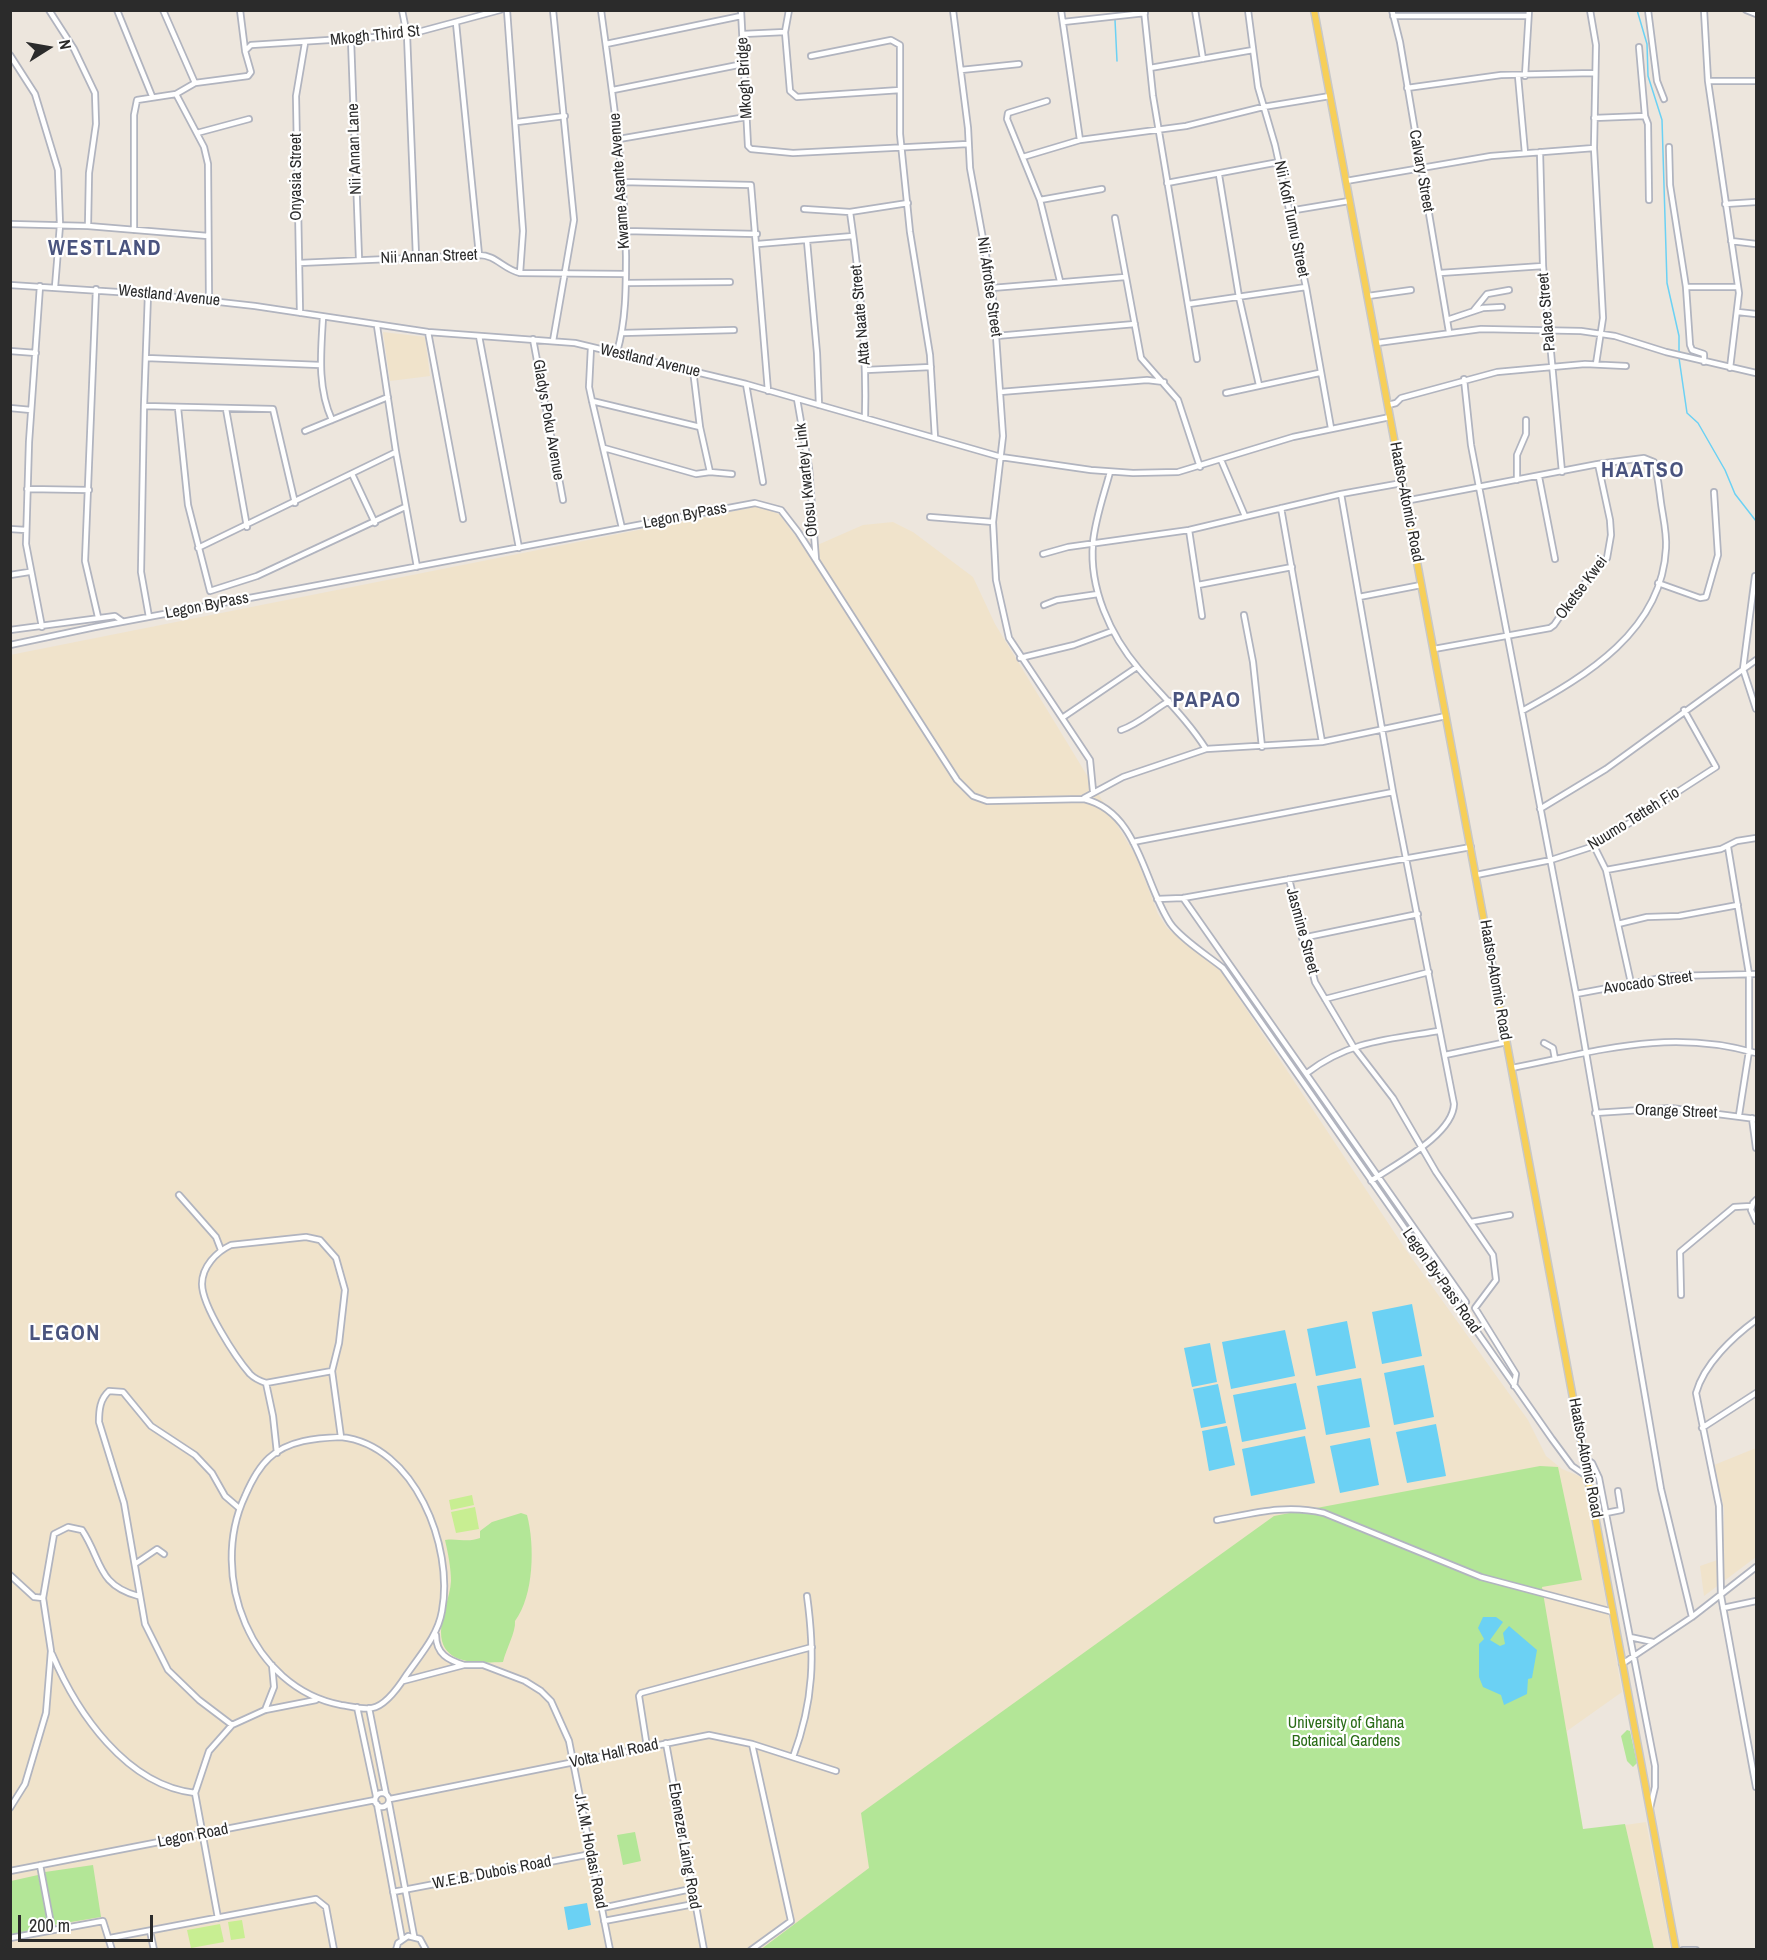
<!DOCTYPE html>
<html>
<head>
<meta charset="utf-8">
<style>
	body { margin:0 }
	#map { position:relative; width:1767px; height:1960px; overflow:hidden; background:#ede6dd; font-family:"Archivo Narrow",sans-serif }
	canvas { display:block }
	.frame { position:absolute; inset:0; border:12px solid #2b2b2b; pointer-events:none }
	.north { position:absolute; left:18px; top:18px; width:60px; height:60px; -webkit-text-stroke:4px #fff; paint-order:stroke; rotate:79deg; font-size:16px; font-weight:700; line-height:24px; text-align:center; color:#2b2b2b }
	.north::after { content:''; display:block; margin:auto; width:21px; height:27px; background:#2b2b2b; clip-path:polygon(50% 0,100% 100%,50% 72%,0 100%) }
	.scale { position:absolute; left:18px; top:1915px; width:135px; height:27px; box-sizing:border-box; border:3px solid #2b2b2b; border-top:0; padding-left:8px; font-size:18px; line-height:21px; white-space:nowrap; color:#2b2b2b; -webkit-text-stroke:4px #fff; paint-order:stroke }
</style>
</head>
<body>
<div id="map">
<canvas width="1767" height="1960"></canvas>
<div class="frame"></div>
<div class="north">N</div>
<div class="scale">200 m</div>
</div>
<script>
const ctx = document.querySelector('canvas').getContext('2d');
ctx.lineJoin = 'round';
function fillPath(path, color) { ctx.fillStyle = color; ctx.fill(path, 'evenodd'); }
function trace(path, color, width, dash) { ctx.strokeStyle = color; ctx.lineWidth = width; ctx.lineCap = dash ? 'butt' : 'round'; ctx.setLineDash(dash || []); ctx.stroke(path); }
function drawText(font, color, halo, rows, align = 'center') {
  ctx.font = font + ' "Archivo Narrow",sans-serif'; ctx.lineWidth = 4.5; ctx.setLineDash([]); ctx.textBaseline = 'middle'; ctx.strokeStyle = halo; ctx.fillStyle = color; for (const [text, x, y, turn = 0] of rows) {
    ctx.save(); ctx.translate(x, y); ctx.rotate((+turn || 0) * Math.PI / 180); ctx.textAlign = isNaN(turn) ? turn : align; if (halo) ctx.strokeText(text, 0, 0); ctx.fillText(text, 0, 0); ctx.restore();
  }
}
fillPath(new Path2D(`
	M383 332 425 337 430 376 390 381Z
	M759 506 779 514 806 550 863 525 893 522 913 532 973 577 995 624 1136 856 1158 914 1167 928 1221 971 1406 1250 1528 1420 1546 1456 1562 1469 1584 1478 1622 1692 1567 1731 1583 1831 1646 1822 1671 1949H11L10 655Z
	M1756 1448V1557L1704 1596 1700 1566 1723 1558 1724 1509 1714 1465Z`), '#f0e3cb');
fillPath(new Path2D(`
	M1540 1466 1558 1467 1582 1580 1542 1587 1583 1829 1625 1824 1654 1949 760 1950 869 1868 861 1813 1274 1516Z
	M521 1513 527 1515C535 1545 534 1596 515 1621 516 1632 506 1649 503 1662 479 1663 441 1666 441 1632 441 1615 450 1598 451 1581 451 1568 448 1553 445 1540 458 1538 467 1543 480 1538V1531L492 1522Z
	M1627 1730 1630 1731 1637 1763 1633 1767 1627 1761 1621 1736Z
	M635 1832 641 1861 623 1865 617 1835Z
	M93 1865 101 1917 53 1925 45 1872Z
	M38 1875 49 1927 11 1935V1881Z`), '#b3e697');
fillPath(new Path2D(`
	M472 1495 474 1505 451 1510 449 1500Z
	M475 1507 479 1529 456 1533 451 1512Z
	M242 1920 245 1938 231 1940 228 1922Z
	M220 1924 224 1942 191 1948 187 1930Z`), '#c8ee92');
fillPath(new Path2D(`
	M1412 1304 1422 1356 1382 1364 1372 1312Z
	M1347 1321 1356 1368 1316 1376 1307 1329Z
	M1285 1330 1295 1376 1231 1389 1222 1342Z
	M1210 1343 1217 1382 1192 1387 1184 1348Z
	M1424 1365 1434 1417 1394 1425 1384 1373Z
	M1361 1378 1370 1427 1326 1435 1317 1386Z
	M1296 1383 1306 1429 1242 1442 1233 1395Z
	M1218 1384 1226 1423 1201 1428 1193 1389Z
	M1436 1424 1446 1476 1407 1483 1396 1432Z
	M1227 1426 1235 1465 1209 1471 1202 1431Z
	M1305 1436 1315 1483 1251 1496 1242 1449Z
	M1370 1438 1379 1485 1340 1493 1330 1446Z
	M1483 1617H1496L1503 1622 1490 1640 1500 1646 1505 1644 1503 1633 1509 1626 1537 1650 1532 1678 1528 1679 1527 1694 1504 1705 1501 1695 1483 1687 1479 1677V1644L1484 1639 1478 1628Z
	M587 1903 591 1925 568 1930 564 1907Z`), '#6bd1f4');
trace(new Path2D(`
	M1113 10V11
	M1637 10 1647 44 1648 76 1662 120 1667 283 1679 336V353
	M1115 20 1117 61
	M1679 358 1687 413 1698 423 1725 470 1735 494 1756 521`), '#6bd1f4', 1.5);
const minor = new Path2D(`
	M49 10 74 49 95 93 96 124 89 173 88 226
	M117 10 152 96
	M163 10 195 83
	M240 10 245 50
	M402 10 407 35 416 256
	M507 10 523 231 520 273
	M601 10C612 92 625 174 626 256 626 288 626 321 617 352
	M741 10 748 146 751 149 793 153 968 144
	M789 10 785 32 790 91 797 97 900 90
	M953 10 968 128 970 168 992 288 996 336 1003 436 993 522 996 580 1009 638 1090 760 1093 791
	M1061 10 1080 140
	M1144 10 1153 96 1197 359
	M1195 10 1203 59
	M1248 10 1258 87 1275 145 1306 287 1331 428
	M1392 10 1400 42 1449 332
	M1590 10 1596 45 1594 148 1603 318 1596 364
	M1648 10 1657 81 1664 99
	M1704 10 1708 81 1739 293 1730 368
	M1746 10 1756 14
	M1393 16H1528
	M1063 22 1145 13
	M456 23 479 255
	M743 34 785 32
	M351 40 359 259
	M606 44 741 16
	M1639 47 1645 116 1648 124 1649 200
	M10 55 35 94 58 170 60 225 55 287
	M811 56 891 40 900 45V134L910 232 930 355 935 438
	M1150 68 1253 50
	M961 70 1019 64
	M1518 76 1525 153
	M1525 76 1529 10
	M1708 81H1756
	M1407 88 1501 75 1594 73
	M613 90 743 64
	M176 94 204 147 208 164 209 301
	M1047 101 1008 113 1007 119 1040 200 1060 281
	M1594 118 1645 116
	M517 122 565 116
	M197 133 249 119
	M619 139 746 117
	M1669 147 1670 185 1686 287H1738
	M1540 152 1543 266 1562 472
	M1023 157 1080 140 1186 126 1263 107 1330 96
	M1219 175 1239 297 1259 385
	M1346 181 1491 156 1594 148
	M622 182 751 185 768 391
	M1167 183 1279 162
	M1040 200 1102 189
	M1725 204 1756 202
	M804 209 850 212 908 203
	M1289 211 1349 201
	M850 212C860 281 867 349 865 418
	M1115 218 1141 358 1178 400 1200 467
	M10 224 88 226 208 236
	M134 230V115L137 100 176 94 195 83 248 76 251 72 245 51 251 45 407 35 500 10
	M625 231 757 234
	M807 241 817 353 819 405
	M1731 241 1756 244
	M758 244 853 236
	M299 263 479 255C496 255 503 269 520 273L626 274
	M1440 273 1543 266
	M626 283 730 282
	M10 285 148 294 255 306 428 332 575 343 746 384 1001 457 1091 470 1133 473 1178 472 1293 437 1390 417
	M40 286 29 442 26 544 42 627
	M1686 287 1690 345 1692 350 1704 354V362
	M992 288 1125 277
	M96 289 85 561 98 617
	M148 294 144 406 273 409 295 503
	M1368 296 1411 290
	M1189 304 1306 287
	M1474 310 1487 294 1509 290
	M1738 312 1756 314
	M300 313 296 96 305 43
	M323 317C321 352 317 387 332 420
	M1447 320 1483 308 1502 307
	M377 326 396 452 417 567
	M428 332 463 519
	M622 333 734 330
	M479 336 519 548
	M996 336 1135 324
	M533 339 563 500
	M553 341 574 220 553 10
	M1377 343 1481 329 1581 331 1615 336 1666 352 1756 373
	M591 347 589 387 592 401 622 528
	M10 351 36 353
	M146 358 320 365
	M693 370 700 427 710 472 732 474
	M866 370 931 367
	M1464 379 1471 445 1576 994 1661 1489 1692 1617
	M746 384 763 482
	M1000 392 1147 380 1164 382
	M1226 393 1319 373
	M797 399 809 468 816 560
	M592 401 700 427
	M1388 405 1396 403 1401 398 1497 372 1585 364 1626 366
	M144 406 141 572 149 617
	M10 408 31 410
	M178 408 188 505 210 591 257 576 405 507
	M226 409 247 527
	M305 431 388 397
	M604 448 696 474 710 472
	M1221 460 1245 516
	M1110 472C1104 495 1095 519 1093 543 1089 588 1110 635 1139 669 1162 696 1187 719 1206 749
	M352 474 375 523
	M1539 477 1555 559
	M1517 480V455L1526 434V420
	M27 489 89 490
	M1341 494 1393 792 1454 1104C1453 1135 1395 1164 1371 1181
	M1405 501 1598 464 1644 458 1654 462C1658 475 1659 489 1661 503 1663 517 1667 533 1666 548 1662 631 1586 676 1522 711
	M1281 508 1322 742
	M930 517 993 522
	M10 529 26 530
	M1189 530 1202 616
	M198 548 396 452
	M1043 554 1068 547 1189 530 1341 494 1402 483
	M10 575 29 572
	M1755 576 1743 669 1756 709
	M1658 583 1700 598 1706 597 1718 555 1714 492
	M1198 585 1292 567
	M1359 597 1421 585
	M1044 605 1057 600 1098 594
	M1244 615 1253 662 1262 747
	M10 630 115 616 122 621
	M10 645 95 627 755 503 781 510 798 532 957 780 973 796 987 801 1084 799C1139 812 1143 882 1170 923 1180 938 1208 956 1223 968L1552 1439 1572 1466 1588 1477
	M1434 649 1550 628 1554 625 1576 593 1607 558 1611 535 1610 520 1598 464
	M1020 658 1074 645 1112 631
	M1062 718 1137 667
	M1121 730C1139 724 1153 710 1169 701
	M1084 798 1123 777 1206 749 1322 742 1446 716
	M1540 809 1606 769 1756 660
	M1133 842 1393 792
	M1594 846 1606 870 1631 983
	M1728 847 1749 974V1051L1739 1115
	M1606 870 1721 849 1737 841 1756 838
	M1476 875 1551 860 1594 846 1716 767 1684 710
	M1289 879 1315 982 1353 1046 1393 1098 1436 1172 1493 1255 1496 1280 1475 1308 1516 1374 1514 1386
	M1183 898 1466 1302
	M1157 899 1183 898 1471 847
	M1618 924 1647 917 1679 916 1738 905
	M1302 938 1418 914
	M1576 994 1672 976 1756 974
	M1325 999 1429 972
	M1544 1043 1553 1048 1555 1059
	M1445 1055 1507 1042
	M1512 1068C1599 1051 1668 1028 1756 1053
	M1307 1073C1348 1041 1390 1039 1439 1031
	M1595 1113 1671 1108 1756 1119
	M1752 1118 1756 1148
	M179 1195 216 1237 221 1250
	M1756 1200 1753 1203 1751 1210 1756 1221
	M1471 1222 1510 1215
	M1681 1295 1680 1252 1734 1207 1751 1206
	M1756 1320C1733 1337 1704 1364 1696 1393L1719 1506 1721 1596 1756 1787
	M266 1383 332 1371
	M1702 1428 1756 1393
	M341 1437C415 1445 454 1547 442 1611 438 1635 421 1654 407 1674 400 1685 386 1706 372 1708 363 1710 350 1706 341 1705 251 1688 208 1575 245 1496 251 1482 258 1468 269 1458 288 1440 317 1438 341 1437Z
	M277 1453 273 1416 266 1383C260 1381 255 1379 250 1374 236 1358 202 1306 202 1284 202 1267 216 1252 231 1245L306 1237 320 1240 336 1258 345 1290 339 1343 332 1371 341 1437
	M1585 1458 1592 1463 1599 1478 1655 1766V1787L1650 1808
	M1606 1513 1621 1510 1618 1491
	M1217 1520C1255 1513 1286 1504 1324 1513L1481 1577 1613 1612
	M135 1564 157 1549 164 1554
	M10 1575 34 1597 43 1598
	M1723 1608 1756 1601
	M436 1635C436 1654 448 1660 464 1665
	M1630 1637 1653 1642
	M52 1654C77 1713 126 1785 195 1793
	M1622 1664 1692 1617 1756 1567
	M403 1681 464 1665H483L525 1681 541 1691 551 1701 569 1741 610 1950
	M357 1707 376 1796
	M369 1708 386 1794
	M265 1710 274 1687 272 1665
	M232 1725 199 1700 168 1670 145 1624 124 1503 99 1422C99 1410 100 1399 109 1391L123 1392 151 1426 195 1455 212 1473 225 1496 239 1508
	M666 1743 704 1950
	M647 1747 639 1696 641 1693 812 1647
	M793 1757C814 1701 815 1654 807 1596
	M375 1800a7 7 0 1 1 14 0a7 7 0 1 1-14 0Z
	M390 1799 709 1735 752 1744 836 1771
	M389 1803 414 1936
	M377 1804 402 1939
	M10 1808 25 1784 46 1713 51 1651 43 1598 54 1534 68 1527 82 1530C102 1560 97 1585 138 1596
	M40 1865 52 1929
	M10 1871 375 1800
	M393 1892 591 1854
	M602 1908 691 1889
	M218 1918 195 1793 209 1751 232 1725 265 1710 316 1700
	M604 1921 694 1904
	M150 1931 154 1950
	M10 1938 103 1921 112 1950
	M110 1938 316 1899 326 1907 334 1950
	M396 1950 398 1943 408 1936 420 1939 426 1950
	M751 1950 791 1921 752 1744
	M1683 1950H1696`);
const major = new Path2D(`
	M1314 10 1676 1950`);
trace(minor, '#b1b4bf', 8);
trace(major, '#c8c8c8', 9);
trace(minor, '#fff', 4.5);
trace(major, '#f7cf58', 6);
drawText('16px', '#2b2b2b', '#fff', [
	["Mkogh Third St",375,36,-6],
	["Mkogh Bridge",745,78,-93],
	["Nii Annan Lane",355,149,-92],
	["Calvary Street",1421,171,80],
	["Onyasia Street",297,177,-90],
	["Kwame Asante Avenue",620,181,-94],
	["Nii Kofi Tumu Street",1291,219,78],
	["Nii Annan Street",429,257,-2],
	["Nii Afrotse Street",989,287,82],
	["Westland Avenue",169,296,6],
	["Palace Street",1547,312,-95],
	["Atta Naate Street",861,315,-95],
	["Westland Avenue",650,361,13],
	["Gladys Poku Avenue",548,420,80],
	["Ofosu Kwartey Link",807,480,-96],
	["Haatso-Atomic Road",1406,502,79],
	["Legon ByPass",685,516,-11],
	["Oketse Kwei",1582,588,-53],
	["Legon ByPass",207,606,-11],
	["Nuumo Tetteh Fio",1634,819,-32],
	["Jasmine Street",1302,931,75],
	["Haatso-Atomic Road",1495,980,80],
	["Avocado Street",1648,983,-8],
	["Orange Street",1676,1112,2],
	["Legon By-Pass Road",1441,1281,55],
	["Haatso-Atomic Road",1585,1458,79],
	["Volta Hall Road",614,1754,-12],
	["Legon Road",193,1836,-11],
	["Ebenezer Laing Road",684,1846,80],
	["J.K.M. Hodasi Road",590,1851,79],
	["W.E.B. Dubois Road",492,1873,-11]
]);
drawText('16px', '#2a6c17', '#fff', [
	["University of Ghana",1346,1724],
	["Botanical Gardens",1346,1742]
]);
ctx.letterSpacing = '1.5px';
drawText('bold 22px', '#49537e', '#fff', [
	["WESTLAND",105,249],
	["HAATSO",1643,471],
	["PAPAO",1207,701],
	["LEGON",65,1334]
]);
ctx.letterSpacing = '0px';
</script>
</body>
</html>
